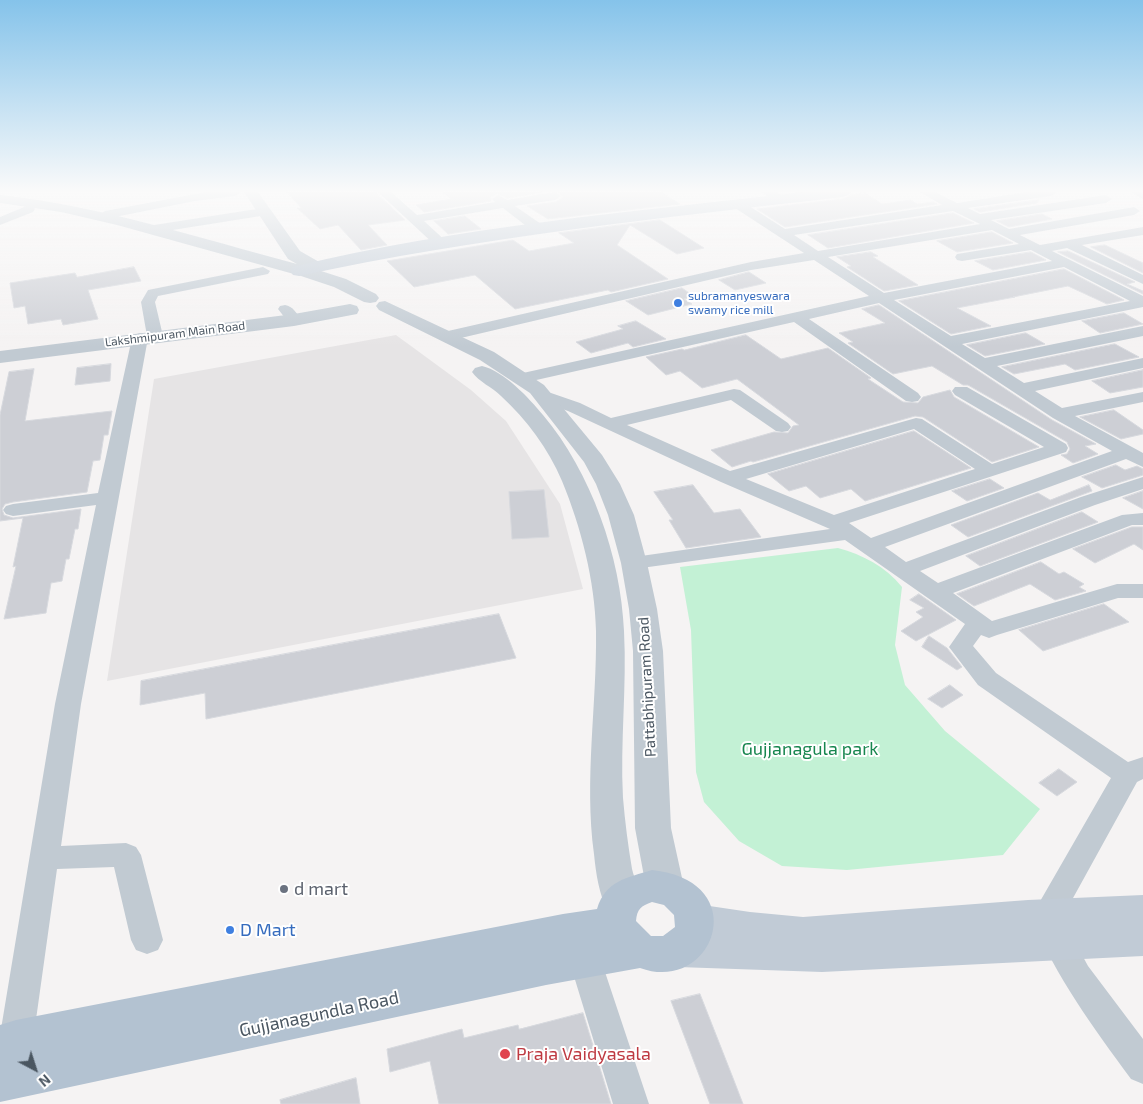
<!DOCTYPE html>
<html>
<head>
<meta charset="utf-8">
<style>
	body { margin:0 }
	#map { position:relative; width:1143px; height:1104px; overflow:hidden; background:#f5f3f3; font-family:"Exo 2",sans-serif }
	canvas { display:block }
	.north { position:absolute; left:10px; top:1044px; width:50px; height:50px; -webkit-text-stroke:4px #fff; paint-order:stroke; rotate:140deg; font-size:14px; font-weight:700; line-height:20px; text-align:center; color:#4a5661 }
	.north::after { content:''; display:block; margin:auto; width:18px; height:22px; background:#4a5661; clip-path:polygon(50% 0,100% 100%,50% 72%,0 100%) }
</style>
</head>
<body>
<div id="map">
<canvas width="1143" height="1104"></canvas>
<div class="north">N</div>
</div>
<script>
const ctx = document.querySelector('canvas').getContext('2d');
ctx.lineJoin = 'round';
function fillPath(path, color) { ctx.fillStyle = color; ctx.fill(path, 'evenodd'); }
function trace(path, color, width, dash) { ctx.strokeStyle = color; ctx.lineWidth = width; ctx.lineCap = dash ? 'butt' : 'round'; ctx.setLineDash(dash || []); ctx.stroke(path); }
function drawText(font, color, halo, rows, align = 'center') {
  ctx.font = font + ' "Exo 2",sans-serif'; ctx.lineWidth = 4; ctx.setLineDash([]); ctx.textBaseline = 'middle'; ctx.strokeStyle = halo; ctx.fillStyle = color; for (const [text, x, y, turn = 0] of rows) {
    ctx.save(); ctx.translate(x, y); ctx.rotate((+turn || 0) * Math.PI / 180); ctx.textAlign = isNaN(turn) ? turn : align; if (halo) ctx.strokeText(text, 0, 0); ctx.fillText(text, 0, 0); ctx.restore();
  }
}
fillPath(new Path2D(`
	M396 335 471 390 506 421 560 504 583 589 107 681 154 379Z`), '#e6e4e5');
fillPath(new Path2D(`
	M838 548C863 555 885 566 902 587L895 645 905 685 945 731 1040 809 1003 855 847 870 782 866 739 841 704 802 696 772 691 630 680 567Z`), '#c3f1d5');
const building = new Path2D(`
	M287 192H375L405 220 368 225 387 245 361 250 338 225 320 229 297 208H301Z
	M443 192H543L507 198 497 193 491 197V201L424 212 416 205 451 199Z
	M559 192H661L680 204 548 219 527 206 556 202 563 197Z
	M865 193 882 204 911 200 917 204 933 202 937 204 785 227 757 209 843 199 851 195Z
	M1039 200 1037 203 980 212 974 209Z
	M953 213 974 223 828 248 808 235Z
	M1042 214 1052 219 1009 227 997 221Z
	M465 216 481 229 448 234 434 221Z
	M660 220 704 248 677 254 630 225 617 245 668 279 611 292 608 290 515 309 475 275 414 287 387 261 513 240 529 251 574 243 559 233Z
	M992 232 1013 243 957 252 937 241Z
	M1105 245 1143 263V273L1091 247Z
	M1068 251 1135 282 1127 284 1143 291V294L1058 252Z
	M871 252 878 256 873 257 918 285 884 291 847 267 851 266 837 257Z
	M1031 252 1046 260 993 270 975 261Z
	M134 267 141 281 88 290 98 319 63 325 61 319 28 324 25 306 14 308 10 283 75 273 77 277Z
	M1064 269 1124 300 1107 304 1068 286 1013 297H1015L957 308 991 326 951 334 899 301Z
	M749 272 766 283 735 290 719 280Z
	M682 288 695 297 684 299 692 304 648 315 626 301Z
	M879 305 1052 420 1096 444 1085 446 1098 454 1073 463 1061 455 1067 454 1070 449 1067 442 968 385H963L932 366 893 374 848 343 853 342 839 333 885 323 862 309Z
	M1124 313 1143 324 1100 333 1082 321Z
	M636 321 666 339 633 347 628 343 591 353 576 342 623 329 618 326Z
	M1026 333 1045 344 985 356 967 345Z
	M746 335 781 359 828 348 871 378 868 379 903 402 918 403 923 397 950 390 954 397 1039 447 992 462 923 417 915 416 753 462 751 461 732 467 711 450 774 432 788 433 793 426 799 425 737 379 702 388 680 371 666 375 646 357 682 349 684 350Z
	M1115 344 1139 357 1075 370 1065 364 1014 374 1002 367Z
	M111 364 110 381 75 385 77 368Z
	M34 369 25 421 112 411 108 435H104L100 460 93 461 87 492 13 502 5 504 2 509 4 515 13 518 81 509 78 529H75L69 559H66L62 581 51 583 46 613 4 619 16 566 13 567 23 518 0 521V415L9 372Z
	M1143 370V387L1110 393 1092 381Z
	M1114 410 1143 430V434L1121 439 1080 417Z
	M914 431 971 468 865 501 851 489 820 498 806 486 789 491 768 474Z
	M1116 465 1125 470 1137 466 1143 469V475L1102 488 1082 477Z
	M990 479 1004 488 967 501 952 491Z
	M693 485 714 513 740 509 761 537 686 548 669 520H673L654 492Z
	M1089 485 1092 491 968 537 951 525 1038 493 1050 500Z
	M544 490 549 537 512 539 509 492Z
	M1143 491V509L1123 498Z
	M1082 512 1098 522 980 566 966 556Z
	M1132 527H1143V550L1134 544 1095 563 1073 549Z
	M1041 562 1059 574 1064 572 1084 584 1079 587 1086 591 1055 600 1030 584 974 606 957 594Z
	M919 594 956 620 916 641 901 631 923 617 916 612 924 608 910 600Z
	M1104 604 1129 622 1043 651 1019 630Z
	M499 614 516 658 206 719 205 693 140 705 141 681Z
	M929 636 947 648 962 667 957 670 922 647Z
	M950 685 963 695 942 708 928 699Z
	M1059 769 1077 782 1057 796 1039 783Z
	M700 994 733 1078 743 1104H710L671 1001Z
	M583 1013 611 1104H439L430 1061 390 1072 387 1049 462 1029 464 1038 518 1025 519 1029Z
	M356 1078 360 1104H281L280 1100Z`);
fillPath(building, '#cdcfd5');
trace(building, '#d7d9de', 1);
fillPath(new Path2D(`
	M206 192H241L235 196 195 201 105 219 99 215 105 211Z
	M378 192H391L417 215 495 202 492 199 498 195 507 200 555 192 561 196 555 200 515 206 544 226 545 229 544 232H534L503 208 424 221 449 244 442 248 437 247Z
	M761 192H776L788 200 786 203H778Z
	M920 192H935L957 203 1027 192H1057L1051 196 968 208 980 214 1106 195 1112 199 1106 203 991 220 1009 229 1134 207 1140 211 1134 215 1020 235 1040 245 1143 227V235L1082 245 1143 275V284L1067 248 1052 251 1143 296V307L962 344 985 358 1143 326V336L997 366 1024 383 1143 358V368L1035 391 1062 408 1143 392V402L1075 416 1143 453V467L1126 459 885 547 906 562 1081 497 1143 477V489L1095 505 920 571 938 583 1122 515 1143 513V525H1132L953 593 992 621 1117 584H1143V598H1118L997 635 989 638 981 635 973 646 996 673 1128 762 1143 757V779L1137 782 1062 918 1088 966 1143 1039V1084L1131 1079C1093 1027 1056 977 1031 917L1111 778 978 685 949 647 965 624 845 540 634 569 626 568 623 563 626 558 634 557 830 529 721 482 568 411 539 401 536 397 539 393 545 392 551 393 580 403 611 418 734 389 740 390 788 423 791 427 788 431 782 432 776 431 731 400 627 425 730 471 916 418 922 419 992 464 1044 447 955 395 952 391 955 387H967L1066 444 1068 448 1066 452 849 523 871 538 1112 451 1053 418 879 303 809 319 918 393 921 397 918 401 912 402 906 401 794 322 523 383 517 382 515 378 517 374 523 373 869 296 814 260 751 270 448 341 442 339 440 336 442 333 448 331 751 262 804 253 735 208 733 205 735 202H743L785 229 942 205ZM953 211 980 224 818 251 794 235ZM992 230 1019 244 957 254 955 257 957 260 962 261 1031 250 1052 261 884 293 828 257ZM1064 267 1130 301 951 336 894 300ZM914 429 975 469 834 515 746 479Z
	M1130 192H1143V199Z
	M29 205 33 206 35 209 33 212 0 225V217Z
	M263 208 269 212 267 215 154 233 148 229 154 225Z
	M263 267 270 271 268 274 158 296 155 302 163 336 161 339H149L147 336 141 302 148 290Z
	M285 305C293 306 297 314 302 320L299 323H289L278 309 280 306Z
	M140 333 146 335 148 338 81 704 61 846 126 843 136 847 141 855 163 940 158 950 147 954 136 950 131 940 114 867 57 869 33 1041 28 1052 16 1057 4 1052 0 1043V1035L55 704 96 505 13 516 6 514 3 510 6 506 13 504 98 493 132 338 134 335Z
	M585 946 596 950 601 960 649 1104H613L569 960 574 950Z`), '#c1cad2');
fillPath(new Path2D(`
	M244 192H258L300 251 321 263 324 267 321 271 346 279 376 294 379 298 376 302 370 303 364 302 334 287 301 276 117 225 61 212 0 203V195C102 206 199 238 297 264L288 259Z
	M385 301 494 352 544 385 602 455 620 484 634 515 647 563 657 609 663 651 671 828 684 887 678 898 665 902 652 898 646 887 635 828 633 651 629 609 621 563 608 515 596 484 584 462 530 393 480 360 379 310 376 306 379 302Z
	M350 304 357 306 359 310 357 314 294 326 0 363V351L294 314Z
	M482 366C504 371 529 398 543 415 591 472 621 557 624 631 627 687 620 742 623 798 625 822 628 845 632 869 634 877 641 895 639 902 639 905 636 909 634 912L621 917 608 912C599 894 596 874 594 854 584 779 597 706 596 631 595 581 581 527 562 481 548 448 527 420 501 396 492 387 479 382 472 372L475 368Z`), '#c1cad2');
fillPath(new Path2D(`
	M803 192H851L848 195 843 197C661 218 479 237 299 276L293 275 290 271 293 267C459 226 632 212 803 192Z
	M1143 895V956L822 972 678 967 664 962 658 949 664 936 681 931 676 921 682 909 696 904 750 912 803 917 1028 900Z`), '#c1cbd6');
fillPath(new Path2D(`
	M652 870C755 881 714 995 640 968L546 985 0 1102V1025L16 1020 563 914 597 909C606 880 627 878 652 870ZM652 902 664 905 674 915 675 927 663 936H651L636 921C637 909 641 906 652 902Z`), '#b3c2d1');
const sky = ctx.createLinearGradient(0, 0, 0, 347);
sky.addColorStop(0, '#85c3ea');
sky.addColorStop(0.55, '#fafafa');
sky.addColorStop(1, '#fafafa00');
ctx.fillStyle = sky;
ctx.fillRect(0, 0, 1143, 347);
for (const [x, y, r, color] of [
	[678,303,5,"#3f7fe0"],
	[284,889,5,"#6b7280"],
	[230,930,5,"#3f7fe0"],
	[505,1054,6,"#e0444e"]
]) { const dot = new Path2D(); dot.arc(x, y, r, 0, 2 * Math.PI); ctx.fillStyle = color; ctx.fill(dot); trace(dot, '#fff', 2); }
drawText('12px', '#366cbe', '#fff', [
	["subramanyeswara",688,296],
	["swamy rice mill",688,310]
], 'left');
drawText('12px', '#4a5661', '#fff', [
	["Lakshmipuram Main Road",175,334,-7]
]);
drawText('15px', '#4a5661', '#fff', [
	["Pattabhipuram Road",647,687,-93]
]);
drawText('18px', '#17864f', '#fff', [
	["Gujjanagula park",810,749]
]);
drawText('18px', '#5b616d', '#fff', [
	["d mart",294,889]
], 'left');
drawText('18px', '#366cbe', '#fff', [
	["D Mart",240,930]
], 'left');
drawText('18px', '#4a5661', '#fff', [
	["Gujjanagundla Road",319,1014,-12]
]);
drawText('18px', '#be3a42', '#fff', [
	["Praja Vaidyasala",516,1054]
], 'left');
</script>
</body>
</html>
